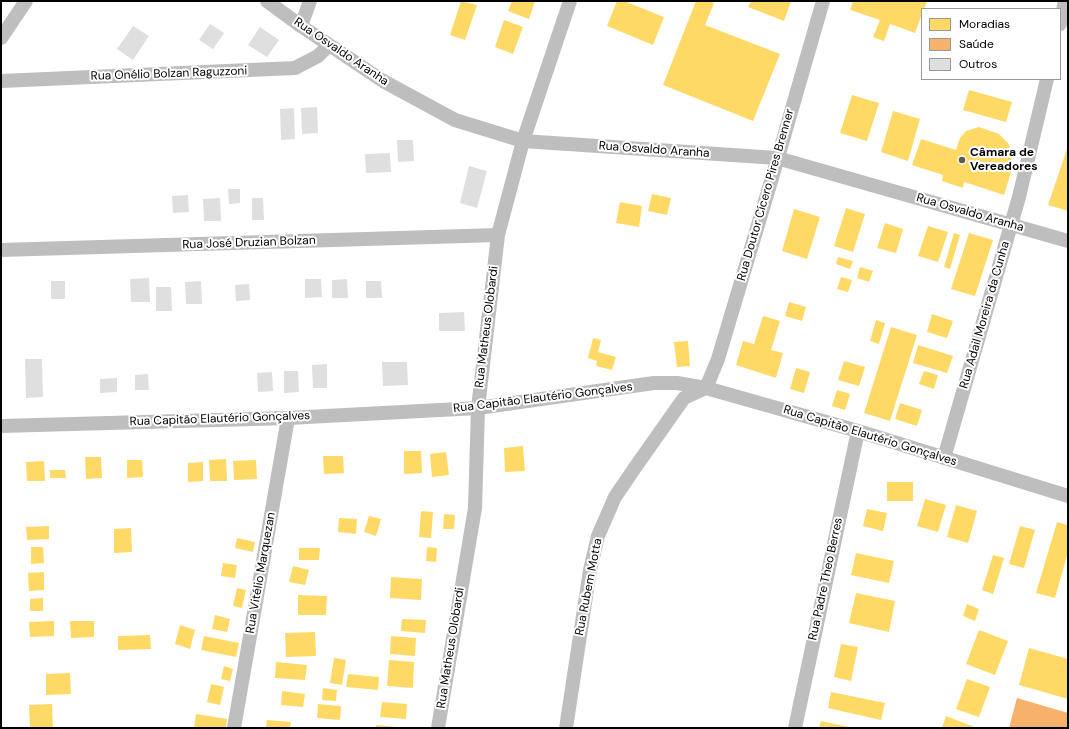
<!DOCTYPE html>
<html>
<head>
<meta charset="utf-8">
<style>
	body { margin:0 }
	#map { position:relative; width:1069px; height:729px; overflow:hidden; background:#fff; font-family:"DM Sans",sans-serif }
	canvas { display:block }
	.frame { position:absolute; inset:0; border:2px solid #000; pointer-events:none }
	.legend { position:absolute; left:921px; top:8px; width:140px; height:72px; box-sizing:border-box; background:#fff; border:1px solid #999; margin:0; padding:5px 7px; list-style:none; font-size:12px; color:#000 }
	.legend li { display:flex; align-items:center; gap:8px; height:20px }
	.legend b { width:20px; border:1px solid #999 }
</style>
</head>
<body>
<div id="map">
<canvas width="1069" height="729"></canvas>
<div class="frame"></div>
<ul class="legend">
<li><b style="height:11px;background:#ffd966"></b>Moradias</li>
<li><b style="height:11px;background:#f6b26b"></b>Saúde</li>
<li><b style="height:11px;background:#dfdfdf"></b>Outros</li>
</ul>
</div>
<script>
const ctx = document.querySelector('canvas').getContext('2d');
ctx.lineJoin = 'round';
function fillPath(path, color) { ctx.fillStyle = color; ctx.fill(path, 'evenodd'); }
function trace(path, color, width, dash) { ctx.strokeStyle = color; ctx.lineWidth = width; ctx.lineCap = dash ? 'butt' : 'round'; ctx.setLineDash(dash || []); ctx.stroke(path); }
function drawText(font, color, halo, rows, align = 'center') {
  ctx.font = font + ' "DM Sans",sans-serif'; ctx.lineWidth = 4; ctx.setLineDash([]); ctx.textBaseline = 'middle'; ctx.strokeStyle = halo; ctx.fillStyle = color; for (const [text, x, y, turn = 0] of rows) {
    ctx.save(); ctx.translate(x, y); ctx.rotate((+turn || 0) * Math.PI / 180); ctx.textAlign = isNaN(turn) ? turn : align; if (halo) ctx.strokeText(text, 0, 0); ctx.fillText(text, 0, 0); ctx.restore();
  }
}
fillPath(new Path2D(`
	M461 1 477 5 465 40 450 35Z
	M512 1H535L529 19 508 11Z
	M617 1H624L664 17 653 45 607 26Z
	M696 1H710L714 3 705 25 780 54 753 121 663 85Z
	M751 1H791L784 21 748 7Z
	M853 1H927L924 9H922V14L915 33 890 24 884 41 873 37 880 20 850 10Z
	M504 20 523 27 513 54 495 47Z
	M969 90 1012 102 1006 122 963 110Z
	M852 95 879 103 867 141 840 133Z
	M893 111 920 119 908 161 881 152Z
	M979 127 999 134 1008 143 1013 155 1008 168 1012 169 1004 195 964 182 963 188 942 181 943 175 912 165 921 139 956 150 960 138 966 131Z
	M1068 146V211L1048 205Z
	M652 194 671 198 667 215 648 211Z
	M620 202 642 206 639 227 616 223Z
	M846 208 865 214 853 252 834 246Z
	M794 209 820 217 807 259 782 251Z
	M885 223 903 229 896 253 877 248Z
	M928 226 948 232 938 262 918 256Z
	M954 233 960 235 950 269 944 267Z
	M969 233 993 240 975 296 951 289Z
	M838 257 853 261 850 269 836 264Z
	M860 267 873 271 869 282 857 278Z
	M841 277 852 280 848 292 837 289Z
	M789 302 806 307 802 321 785 316Z
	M932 314 953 321 947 338 927 332Z
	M763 316 780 321 771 350 783 353 776 378 736 365 743 341 754 344Z
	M876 320 885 323 879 344 870 341Z
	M891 327 917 335 890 421 864 413Z
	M593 338 601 340 598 352 616 357 612 370 596 366 597 361 588 358Z
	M688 341 690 366 677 367 674 342Z
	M918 345 953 356 947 373 913 363Z
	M844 361 865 367 859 386 838 380Z
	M796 368 810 372 804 393 790 389Z
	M924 371 938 375 934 389 919 384Z
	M837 390 850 394 845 410 832 406Z
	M900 403 922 410 917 426 895 419Z
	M523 446 525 471 505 472 504 448Z
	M404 451H421L422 473 404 474Z
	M446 452 449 475 432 477 430 454Z
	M323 456H343L344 473 324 474Z
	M85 457H101L102 478 86 479Z
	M226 459 227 481H210L209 460Z
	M127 460H142L143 477 127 478Z
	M256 460 257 479 234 480 233 461Z
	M44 461 45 481H27L26 462Z
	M203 462V481L188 482V463Z
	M50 470H65L66 478H50Z
	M887 482H913V501H887Z
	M925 499 946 505 938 532 917 526Z
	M956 505 977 511 968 543 947 537Z
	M867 509 887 513 883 531 863 526Z
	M421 511 433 512 431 538 419 537Z
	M444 514 455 515 454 529H443Z
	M369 516 381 519 376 536 364 532Z
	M339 518 357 519 356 534 338 532Z
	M1057 522 1068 525V552L1055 598 1036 593Z
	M49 526V539L27 540 26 527Z
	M1020 526 1035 530 1024 568 1009 564Z
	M131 528 132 552 114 553V529Z
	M237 538 255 542 253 552 235 548Z
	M31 547H43L44 563 31 564Z
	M427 547 437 548 436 562 426 561Z
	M299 548H320L319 560H299Z
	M856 553 894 561 889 583 851 575Z
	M993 555 1004 558 993 594 982 590Z
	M223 563 237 565 235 578 221 576Z
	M293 566 309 570 305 585 289 582Z
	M44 572V590L29 591 28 573Z
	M391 577 422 579 421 600 390 598Z
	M237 588 246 590 242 608 233 606Z
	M856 593 895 601 889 632 849 623Z
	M298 595 327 596 326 615H298Z
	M43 598V611H30V599Z
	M967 604 979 609 975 621 963 616Z
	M215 615 230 619 227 632 212 629Z
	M402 619 426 620 425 633 401 631Z
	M54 621V636L30 637 29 622Z
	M70 621H94V637L71 638Z
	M180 625 195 630 190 649 175 644Z
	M979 630 1008 641 995 675 966 664Z
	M315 632 316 656 286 657 285 633Z
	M150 635 151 649 118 650V636Z
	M204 636 239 643 236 657 201 650Z
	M391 636 416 638 415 656 390 654Z
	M841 644 858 647 851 681 834 677Z
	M1029 648 1068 659V699L1019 685Z
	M334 658 346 660 342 685 330 683Z
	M389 660 414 662 413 688 387 686Z
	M276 662 307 665 305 680 275 678Z
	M224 666 233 669 230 681 221 679Z
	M70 673 71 694 46 695V674Z
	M348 674 379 677 378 690 346 687Z
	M967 679 990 687 979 717 956 709Z
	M211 684 224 687 220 705 207 702Z
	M323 688 337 690 336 701 322 700Z
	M282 691 305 694 303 707 281 705Z
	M831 692 885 703 881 720 828 708Z
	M382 702 407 704 406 719 380 717Z
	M52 704 53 728H30L29 705Z
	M318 704 341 706 340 720 317 718Z
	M196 714 227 719 226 728H194Z
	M946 716 977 728H942Z
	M267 720 291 722 290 728H266Z
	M821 721 849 727V728H819Z
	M376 725 397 727V728H376Z`), '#ffd966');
fillPath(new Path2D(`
	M1017 698 1068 713V728H1009Z`), '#f6b26b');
fillPath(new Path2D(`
	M210 24 224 33 213 49 199 40Z
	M133 26 149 36 133 60 117 49Z
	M260 27 279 40 267 57 248 45Z
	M317 107 318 133 302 134 301 108Z
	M294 108 295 139 281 140 280 109Z
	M397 140H413L414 161 398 162Z
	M390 153 391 172 366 173 365 154Z
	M469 166 487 171 477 208 460 203Z
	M228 189H240V203L229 204Z
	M188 195 189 212 173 213 172 196Z
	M220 198 221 221H204L203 199Z
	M252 198H263L264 220H252Z
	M149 278 150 302H131L130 279Z
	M305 279H321L322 297 305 298Z
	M347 279 348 298H332V280Z
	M51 281H65V299H51Z
	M201 281 202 304H186L185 282Z
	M366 281H381L382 298H366Z
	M249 284 250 300 236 301 235 285Z
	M156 287H171L172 311H156Z
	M464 312 465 331H439V313Z
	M25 359H42L43 397 26 398Z
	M382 362H407L408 385 383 386Z
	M327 364V388H313L312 365Z
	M284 371H298L299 392 284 393Z
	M272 372 273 391 258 392 257 373Z
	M148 374 149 390H135V375Z
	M117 378V392L100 393V379Z`), '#dfdfdf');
trace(new Path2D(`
	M267 1 301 26 383 81 455 120 523 141 777 158 1068 241
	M1060 24 1065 1
	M301 26 310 1
	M1 38 26 1
	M1 81 295 68 318 56 329 45
	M1 250 498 235
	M706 388 718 359 772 178 823 1
	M1 426 288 418 478 408 654 383H677L706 388 858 431 1068 496
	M944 458 1019 197 1047 79
	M234 728 288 418
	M438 728 475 508 478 408 498 235 523 141 570 1
	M566 728 590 570 598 536 615 497 634 469 684 398 706 388
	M795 728 858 431`), '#bebebe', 14);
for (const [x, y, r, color] of [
	[962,160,4,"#595959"]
]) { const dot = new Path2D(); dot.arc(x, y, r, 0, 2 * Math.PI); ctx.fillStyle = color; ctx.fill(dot); trace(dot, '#fff', 1.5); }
drawText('12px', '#000', '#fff', [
	["Rua Osvaldo Aranha",341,52,34],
	["Rua Onélio Bolzan Raguzzoni",169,74,-2],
	["Rua Osvaldo Aranha",654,150,4],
	["Rua Doutor Cícero Pires Brenner",766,195,-74],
	["Rua Osvaldo Aranha",970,213,16],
	["Rua José Druzian Bolzan",249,243,-2],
	["Rua Adail Moreira da Cunha",985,315,-74],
	["Rua Matheus Olobardi",487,327,-83],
	["Rua Capitão Elautério Gonçalves",543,398,-7],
	["Rua Capitão Elautério Gonçalves",220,419,-2],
	["Rua Capitão Elautério Gonçalves",870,436,17],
	["Rua Vitélio Marquezan",261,573,-80],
	["Rua Padre Theo Berres",826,579,-78],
	["Rua Rubem Motta",589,587,-79],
	["Rua Matheus Olobardi",451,648,-81]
]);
drawText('bold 12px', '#000', '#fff', [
	["Câmara de",970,153],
	["Vereadores",970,167]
], 'left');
</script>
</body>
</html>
